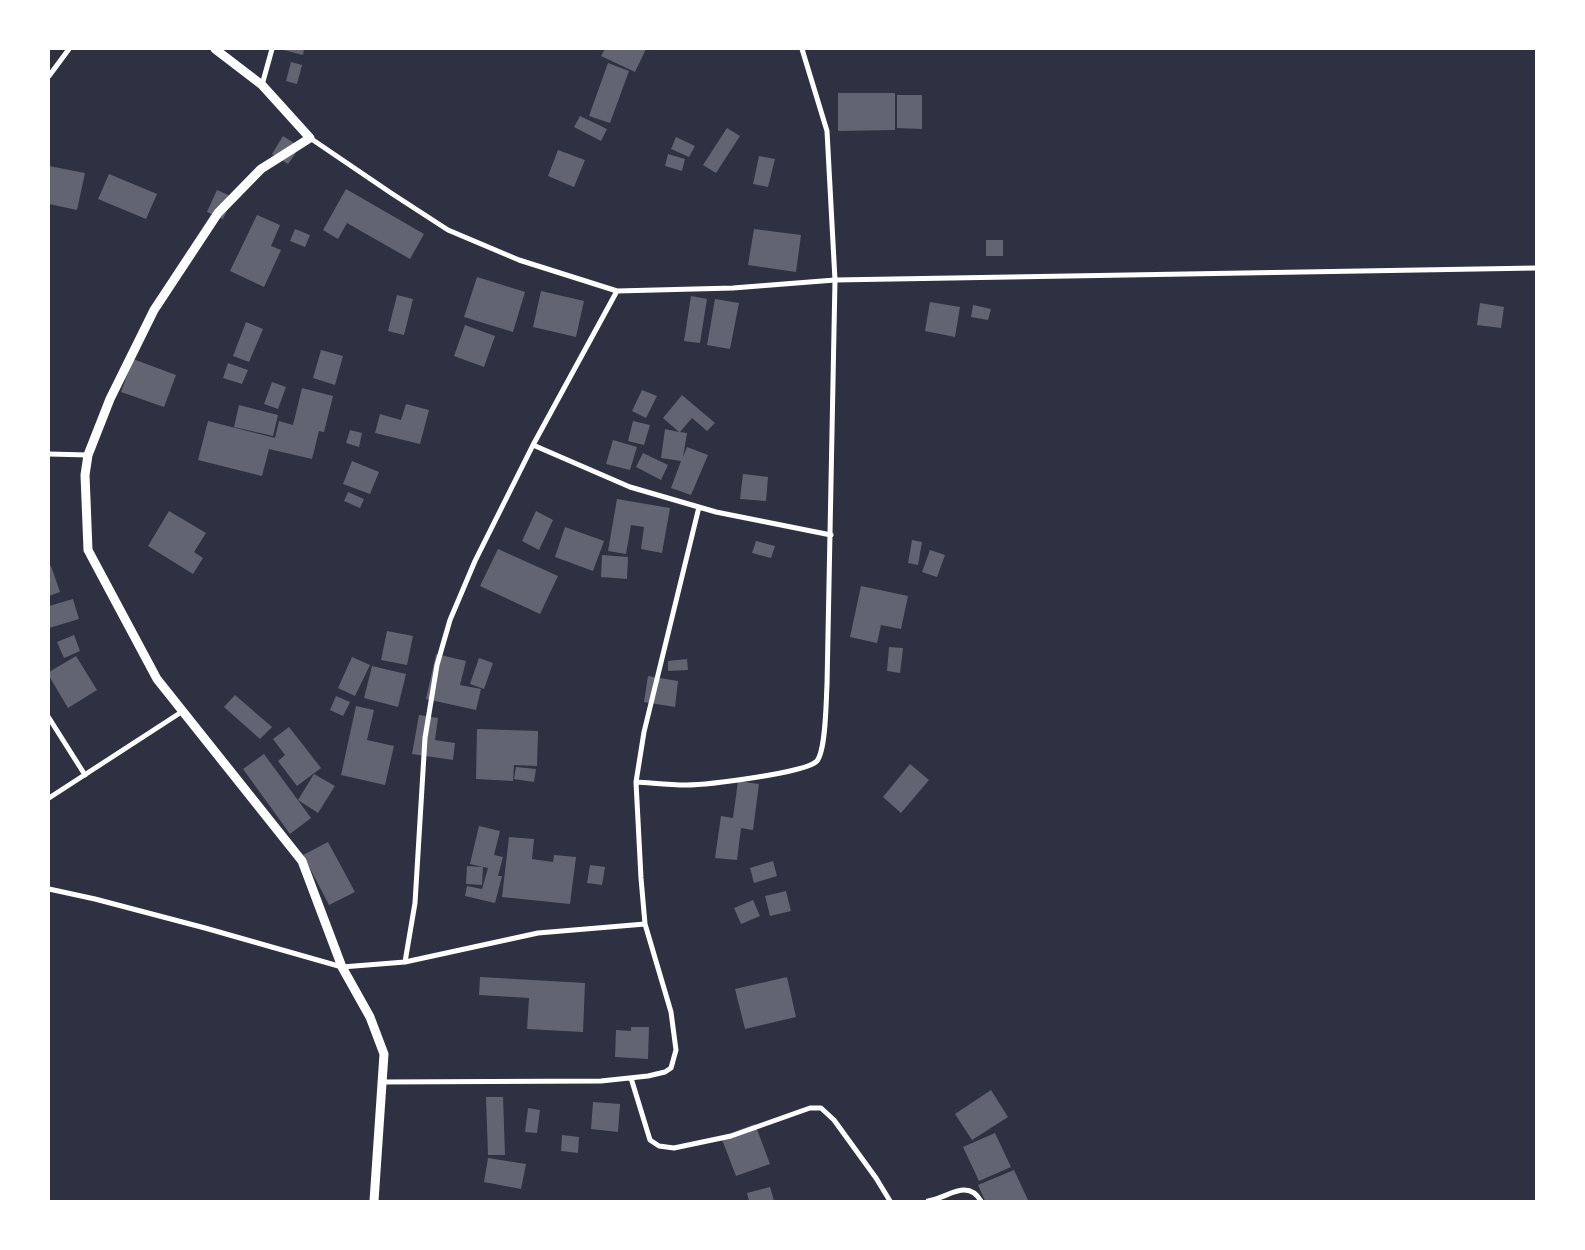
<!DOCTYPE html>
<html>
<head>
<meta charset="utf-8">
<style>
	body { margin:0 }
	#map { position:relative; width:1585px; height:1250px; overflow:hidden; background:#2d3142; font-family:"Golos Text",sans-serif }
	canvas { display:block }
	.frame { position:absolute; inset:0; border:50px solid #fff; pointer-events:none }
</style>
</head>
<body>
<div id="map">
<canvas width="1585" height="1250"></canvas>
<div class="frame"></div>
</div>
<script>
const ctx = document.querySelector('canvas').getContext('2d');
ctx.lineJoin = 'round';
function fillPath(path, color) { ctx.fillStyle = color; ctx.fill(path, 'evenodd'); }
function trace(path, color, width, dash) { ctx.strokeStyle = color; ctx.lineWidth = width; ctx.lineCap = dash ? 'butt' : 'round'; ctx.setLineDash(dash || []); ctx.stroke(path); }
fillPath(new Path2D(`
	M280 49H304L303 55Z
	M605 49H646L635 72 601 56Z
	M291 62 302 65 297 84 286 81Z
	M608 63 629 71 610 123 589 116Z
	M838 93H895V130L838 131Z
	M897 95H922V129L897 128Z
	M580 116 607 129 601 141 574 127Z
	M727 128 740 136 716 173 703 165Z
	M283 136 300 147 288 164 272 154Z
	M676 137 695 146 689 157 671 149Z
	M558 150 585 160 574 187 548 176Z
	M668 154 685 159 682 171 665 166Z
	M759 156 775 159 768 187 753 184Z
	M49 166 85 173 77 210 49 204Z
	M109 174 157 194 146 219 98 199Z
	M346 189 424 234 410 259 347 223 338 239 323 230Z
	M217 190 233 197 223 219 207 212Z
	M257 215 280 225 271 246 281 250 264 287 230 271Z
	M295 229 310 235 305 247 290 241Z
	M754 229 801 235 796 272 748 265Z
	M986 240H1003V256H986Z
	M477 277 525 292 513 332 464 317Z
	M541 291 584 301 576 337 533 327Z
	M397 295 413 299 404 335 388 331Z
	M691 296 707 299 700 343 684 341Z
	M715 299 739 303 730 349 707 345Z
	M930 302 960 307 955 337 925 331Z
	M1480 303 1504 307 1501 328 1477 325Z
	M973 305 991 309 988 320 971 317Z
	M246 322 263 329 249 362 233 356Z
	M465 325 495 336 484 367 454 356Z
	M321 350 343 356 335 385 313 378Z
	M133 359 176 375 164 407 121 392Z
	M228 363 248 370 242 384 223 378Z
	M272 382 286 387 278 409 264 404Z
	M302 388 333 396 324 432 319 431 312 459 269 449 262 476 198 460 208 421 275 438 279 421 293 425Z
	M642 390 657 396 646 418 632 411Z
	M682 395 715 423 707 431 692 418 680 432 687 433 683 457 687 447 708 455 691 495 671 488 681 461 661 458 665 429 679 432 663 418Z
	M406 404 429 410 420 444 375 433 380 414 401 420Z
	M239 405 278 415 273 436 234 427Z
	M633 421 650 425 644 445 628 441Z
	M350 430 362 433 359 447 346 443Z
	M613 440 637 447 630 470 606 464Z
	M643 453 668 465 661 480 636 467Z
	M352 461 379 472 370 494 343 484Z
	M743 474 768 477 766 501 740 499Z
	M348 492 364 499 360 508 344 501Z
	M617 499 670 508 662 553 641 549 644 527 631 525 626 554 608 551Z
	M169 511 206 533 194 552 203 558 193 574 148 546Z
	M536 511 553 520 539 550 522 541Z
	M565 527 604 541 593 571 555 557Z
	M912 540 922 542 918 565 908 563Z
	M756 541 775 546 771 558 752 553Z
	M498 549 558 576 540 614 480 586Z
	M930 550 945 555 937 577 922 572Z
	M602 555 628 557 627 579 601 577Z
	M51 566 60 592 49 596V567Z
	M861 586 908 596 901 629 881 625 877 643 850 637Z
	M73 599 79 619 49 628V606Z
	M387 631 413 636 407 665 381 660Z
	M74 635 80 651 64 658 57 642Z
	M889 647 903 648 900 673 887 671Z
	M436 654 466 661 460 685 481 689 476 710 426 699Z
	M76 656 97 690 68 708 49 676V672Z
	M352 657 370 665 355 696 338 688Z
	M479 658 493 663 484 689 470 684Z
	M687 659 688 670 668 671V661Z
	M372 666 406 674 398 707 364 698Z
	M648 676 678 681 675 707 644 702Z
	M235 695 272 727 260 739 224 707Z
	M336 696 350 702 343 716 330 710Z
	M356 706 374 710 367 740 394 746 385 785 341 775Z
	M419 715 438 718 435 740 455 743 453 760 412 754Z
	M289 727 321 768 297 786 278 761 285 755 273 739Z
	M477 729 538 731 537 766 514 765 513 781 476 779Z
	M264 754 311 818 290 834 243 769Z
	M910 764 929 780 901 813 883 797Z
	M516 767 536 769 534 782 514 779Z
	M314 774 335 786 318 813 298 800Z
	M738 781 759 784 753 830 741 828 737 860 715 858 721 816 733 818Z
	M479 826 500 831 494 855 503 857 498 876H502L495 903 465 896 467 886 482 889 488 868 470 864Z
	M509 837 534 839 532 859 553 862 554 855 576 857 570 904 502 897Z
	M328 842 355 892 329 905 303 855Z
	M773 861 777 876 754 883 750 868Z
	M590 865 605 867 602 885 587 883Z
	M467 866 483 867 482 885 466 884Z
	M786 891 791 911 770 916 765 896Z
	M753 900 760 916 741 924 734 908Z
	M480 977 585 983 583 1032 527 1029 529 998 479 995Z
	M787 977 796 1017 745 1029 735 989Z
	M631 1027H649L648 1059 615 1057 616 1030 631 1031Z
	M991 1090 1008 1117 972 1140 955 1114Z
	M486 1097H503L505 1155H488Z
	M593 1102 620 1104 618 1132 591 1129Z
	M528 1108 540 1110 537 1133 525 1132Z
	M755 1124 770 1164 736 1176 721 1137Z
	M995 1133 1011 1167 979 1181 963 1147Z
	M562 1135 579 1137 578 1153 561 1151Z
	M488 1158 526 1164 521 1189 484 1182Z
	M1014 1170 1028 1200 985 1201 978 1185Z
	M770 1187 774 1201H749L747 1193Z`), '#626471');
trace(new Path2D(`
	M49 76 69 49
	M262 85 272 49
	M310 138 391 193 448 230 519 260 617 291 733 288 835 280 1536 268
	M533 445 630 487 716 512 831 535
	M49 454 88 455
	M49 718 85 775
	M636 782 644 732 699 507
	M49 798 183 711
	M49 889 95 899 205 928 342 967 405 962 415 903 425 738 437 665 450 620 475 561 533 445 617 291
	M405 962 538 933 645 924 641 878 636 782C653 783 669 785 686 785 706 785 806 773 817 761 826 750 826 701 827 685L835 280 827 131 802 49
	M631 1078 650 1140 659 1146 674 1148 731 1136 810 1108H821L834 1120 876 1178 890 1201
	M382 1082 601 1081 648 1076 665 1072 671 1068 676 1050 671 1012 645 924
	M928 1201C948 1198 967 1178 981 1201`), '#fff', 5);
trace(new Path2D(`
	M215 49 262 85 310 138 261 169 218 213 154 310 110 399 88 455 85 475 88 550 157 679 302 861 342 967 370 1017 384 1054 374 1201`), '#fff', 9);
</script>
</body>
</html>
